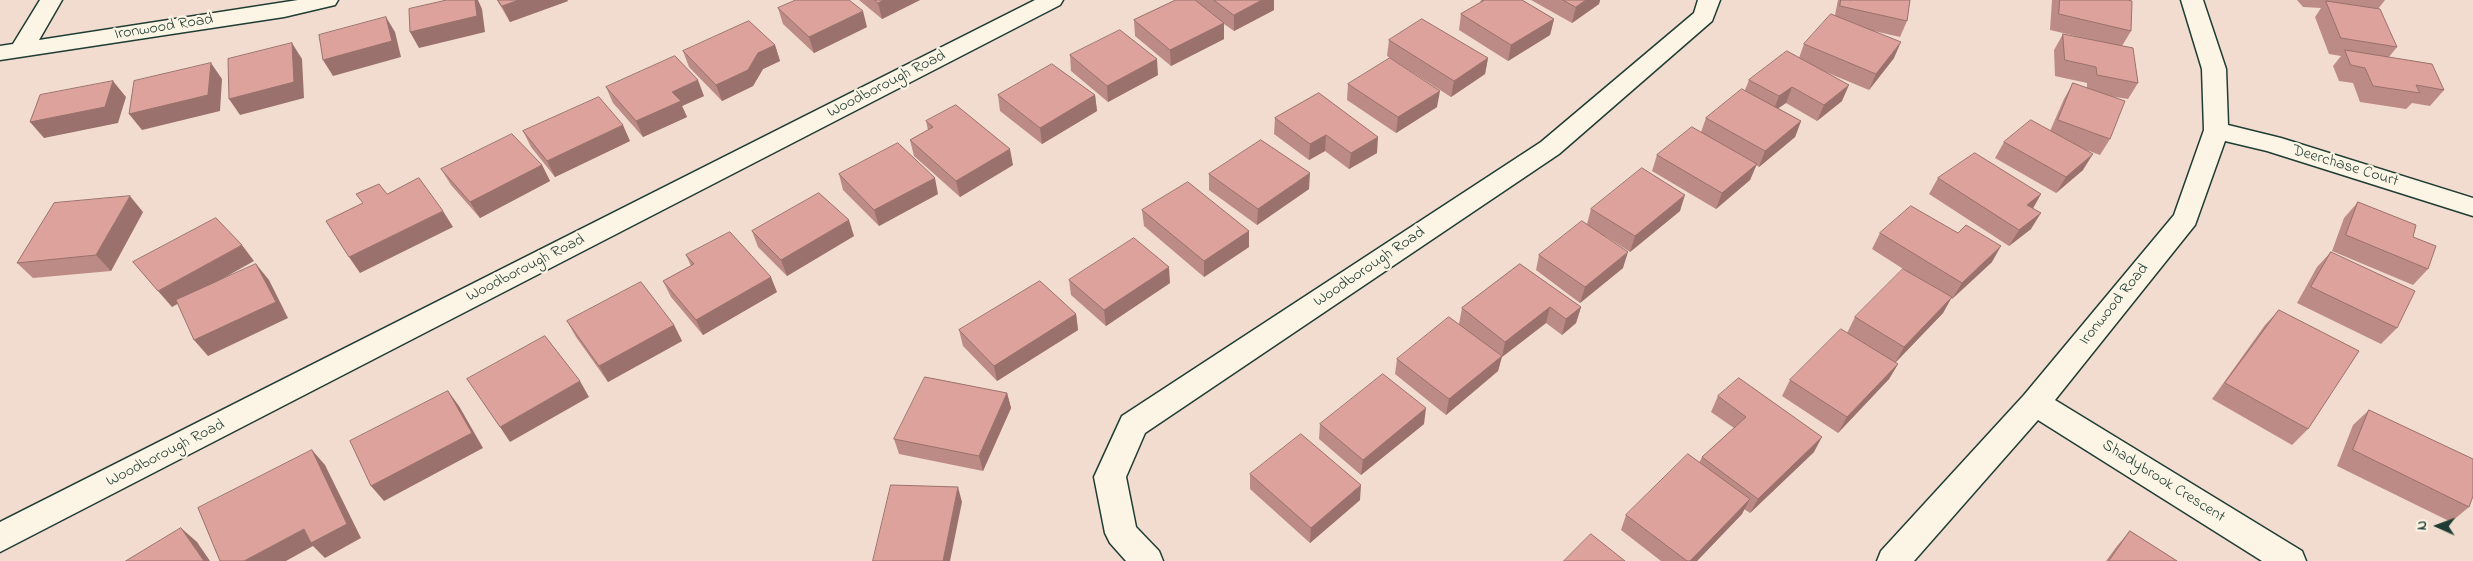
<!DOCTYPE html>
<html>
<head>
<meta charset="utf-8">
<style>
	body { margin:0 }
	#map { position:relative; width:2473px; height:561px; overflow:hidden; background:#f2dccf; font-family:"Indie Flower",sans-serif }
	canvas { display:block }
	.north { position:absolute; left:2413px; top:501px; width:50px; height:50px; -webkit-text-stroke:4px #fcf5e5; paint-order:stroke; rotate:272deg; font-size:14px; font-weight:700; line-height:20px; text-align:center; color:#1f3d34 }
	.north::after { content:''; display:block; margin:auto; width:18px; height:22px; background:#1f3d34; clip-path:polygon(50% 0,100% 100%,50% 72%,0 100%) }
</style>
</head>
<body>
<div id="map">
<canvas width="2473" height="561"></canvas>
<div class="north">N</div>
</div>
<script>
const ctx = document.querySelector('canvas').getContext('2d');
ctx.lineJoin = 'round';
function trace(path, color, width, dash) { ctx.strokeStyle = color; ctx.lineWidth = width; ctx.lineCap = dash ? 'butt' : 'round'; ctx.setLineDash(dash || []); ctx.stroke(path); }
function fillPath(path, color) { ctx.fillStyle = color; ctx.fill(path, 'evenodd'); }
function drawText(font, color, halo, rows, align = 'center') {
  ctx.font = font + ' "Indie Flower",sans-serif'; ctx.lineWidth = 4.5; ctx.setLineDash([]); ctx.textBaseline = 'middle'; ctx.strokeStyle = halo; ctx.fillStyle = color; for (const [text, x, y, turn = 0] of rows) {
    ctx.save(); ctx.translate(x, y); ctx.rotate((+turn || 0) * Math.PI / 180); ctx.textAlign = isNaN(turn) ? turn : align; if (halo) ctx.strokeText(text, 0, 0); ctx.fillText(text, 0, 0); ctx.restore();
  }
}
const minor = new Path2D(`
	M40 0H62L39 40 298 0H338L335 5 284 17 0 60V46L13 44Z
	M1035 0H1063L1060 5 0 552V522Z
	M1698 0H1720L1712 21 1559 154 1145 433 1126 477 1136 527 1159 551 1163 561H1126L1110 543 1105 533 1094 477 1122 416 1541 142 1694 13Z
	M2181 0H2203L2226 69 2228 125 2281 138 2473 198V216L2267 151 2225 141 2195 225 2055 400 2302 551 2306 561H2262L2038 420 1914 561H1877L1881 551 2024 395 2174 215 2204 130 2202 69Z`);
trace(minor, '#1f3d34', 3);
fillPath(minor, '#fcf5e5');
fillPath(new Path2D(`
	M497 0H567L568 1 510 22Z
	M859 0H920L882 19Z
	M1176 0H1274V10L1234 31 1224 24V39L1171 66 1135 36 1134 20Z
	M1481 0H1522L1554 19 1550 35 1508 61 1459 30 1461 14 1480 3Z
	M1531 0H1600L1599 4 1572 23Z
	M1838 0H1910L1907 21 1900 37 1874 31 1894 58 1869 90 1821 70 1842 101 1817 121 1786 103 1778 108 1801 121 1795 137 1759 167 1756 165 1750 180 1716 209 1652 171 1657 155 1701 132 1706 118 1745 90 1749 80 1799 58 1804 44 1835 15Z
	M2052 0H2128L2131 31 2122 46 2138 83 2128 99 2109 96 2110 139 2100 155 2081 148 2083 170 2056 193 1995 158 2004 142 2050 131 2064 99 2073 83 2087 88V83L2055 76 2054 50 2063 34 2097 41 2050 30Z
	M2297 0H2385L2378 9 2397 47 2389 57 2444 90 2430 106 2412 103 2406 109 2360 102 2353 83 2339 81 2333 66 2341 56 2329 54 2315 17 2321 8 2303 7Z
	M778 8 867 27 814 53 783 24Z
	M1389 40 1488 58 1485 74 1451 97 1387 56Z
	M775 45 780 61 763 69 753 86 722 101 689 67 683 51Z
	M1070 55 1158 75 1108 102 1071 71Z
	M1348 84 1437 107 1396 133 1347 100Z
	M606 87 704 96 682 106 687 117 643 137 613 103Z
	M1319 93 1377 153 1349 169 1325 151 1309 160 1274 134 1275 118Z
	M998 95H1095L1097 111 1042 144 1000 111Z
	M926 121 1013 165 960 197 914 156 910 140 928 130Z
	M523 131 630 141 555 177 531 147Z
	M542 165 550 181 480 218 451 185 441 169Z
	M839 174 938 194 879 226 843 190Z
	M1209 174 1309 189 1257 225 1209 190Z
	M1938 178 2041 194 2033 208 2031 229 2009 246 1929 194Z
	M2358 202 2413 237 2428 269 2413 285 2332 251 2344 218Z
	M1591 209 1680 211 1630 252 1605 236 1623 268 1580 303 1536 270 1539 255 1587 224Z
	M1142 210 1249 231V247L1204 277 1144 226Z
	M143 212 111 271 33 278 17 263Z
	M752 231 854 236 787 276 758 247Z
	M1880 233 1992 262 1952 299 1951 298 1943 313 1895 363 1898 364 1889 379 1838 433 1782 396 1790 380 1847 333 1855 317 1908 272 1872 249Z
	M2331 252 2397 328 2381 344 2297 303 2317 267Z
	M686 255 777 292 703 335 671 297 663 281 691 266Z
	M1520 264 1581 307 1576 323 1562 335 1546 323 1502 357 1498 371 1446 415 1395 374 1397 359 1459 324 1462 308Z
	M1069 280 1170 283 1106 326 1071 295Z
	M2279 310 2308 429 2292 445 2212 399 2265 325Z
	M1076 314 1078 330 997 381 963 346 959 330Z
	M567 321 674 325 682 341 608 382 576 337Z
	M1007 393 1011 408 983 471 899 454 894 439Z
	M1718 396 1814 452 1750 513 1744 509 1742 514 1697 561H1661L1621 530 1626 515 1699 463 1702 457 1734 428 1711 412Z
	M2369 410 2469 507 2451 522 2337 466 2353 425Z
	M1320 424H1424L1361 475 1319 439Z
	M1250 474 1360 500 1310 543 1250 489Z
	M2130 531 2177 561H2106L2117 546Z`), '#bd8b85');
fillPath(new Path2D(`
	M475 0H478L482 9 485 32 419 48 410 32Z
	M519 0H567L568 1 510 22 502 6Z
	M884 0H920L882 19 878 3Z
	M1262 0H1274V10L1234 31V15Z
	M1586 0H1600L1599 4 1572 23 1576 7Z
	M863 11 867 27 814 53 809 37Z
	M386 17 395 32 401 57 333 76 323 60Z
	M1554 19 1550 35 1508 61 1511 45Z
	M1224 23V39L1171 66 1170 50Z
	M1901 42 1894 58 1869 90 1876 74Z
	M292 43 302 59 304 98 240 115 229 99Z
	M775 45 780 61 763 69 753 86 722 101 716 85 758 53Z
	M1488 58 1485 74 1451 97 1454 81Z
	M1157 59 1158 75 1108 102 1107 86Z
	M211 63 222 79 220 111 142 130 129 114Z
	M698 80 704 96 682 106 687 117 643 137 636 121 672 92Z
	M113 81 126 97 118 123 44 138 30 122Z
	M1849 85 1842 101 1817 121 1824 105Z
	M1792 87 1786 103 1773 112 1779 96Z
	M1440 91 1437 107 1396 133 1398 117Z
	M1095 95 1097 111 1042 144 1040 128Z
	M1801 121 1795 137 1759 167 1765 151Z
	M623 125 630 141 555 177 547 161Z
	M1326 135 1325 151 1309 160 1310 144Z
	M1378 137 1377 153 1349 169 1351 153Z
	M1010 149 1013 165 960 197 956 181Z
	M2093 154 2083 170 2056 193 2066 177Z
	M1757 164 1750 180 1716 209 1722 193Z
	M542 165 550 181 480 218 470 202Z
	M1310 173 1309 189 1257 225 1258 209Z
	M935 178 938 194 879 226 874 210Z
	M2041 194 2032 210 2027 205Z
	M1685 195 1680 211 1630 252 1635 236Z
	M130 196 143 212 111 271 96 255Z
	M443 211 453 227 360 273 349 257Z
	M2041 213 2031 229 2009 246 2019 230Z
	M849 220 854 236 787 276 781 260Z
	M1249 231V247L1204 277V261Z
	M242 245 254 261 172 307 158 291Z
	M2001 246 1992 262 1952 299 1962 283Z
	M1628 252 1623 268 1580 303 1585 287Z
	M256 264 269 280 288 318 208 356 194 340Z
	M1169 267 1170 283 1106 326 1104 310Z
	M771 277 777 292 703 335 696 320Z
	M1952 297 1943 313 1895 363 1904 347Z
	M1550 307 1546 323 1502 357 1505 342Z
	M1581 307 1576 323 1562 335 1566 319Z
	M1076 314 1078 330 997 381 994 366Z
	M674 325 682 341 608 382 599 366Z
	M1502 356 1498 371 1446 415 1449 399Z
	M1898 364 1889 379 1838 433 1847 417Z
	M580 381 589 397 510 442 500 427Z
	M448 391 459 406 483 448 384 501 371 486Z
	M1007 393 1011 408 983 471 979 456Z
	M1426 408 1424 424 1361 475 1363 460Z
	M1822 437 1814 452 1750 513 1758 499Z
	M312 450 325 465 361 538 325 558 313 546 286 561H244L304 529Z
	M1361 485 1360 500 1310 543 1311 528Z
	M958 487 962 502 950 561H943Z
	M1750 499 1742 514 1697 561H1690Z
	M181 528 197 542 210 561H204Z`), '#9a716c');
const building = new Path2D(`
	M447 0H475L477 16 410 32 409 9Z
	M498 0H519L502 6Z
	M796 0H849L863 11 809 37 778 8Z
	M875 0H884L878 3Z
	M1176 0H1195L1224 23 1170 50 1134 20Z
	M1214 0H1262L1234 15Z
	M1485 0H1522L1554 19 1511 45 1461 14Z
	M1563 0H1586L1576 7Z
	M1841 0H1910L1907 21 1840 6Z
	M2060 0H2128L2132 1 2131 31 2059 14Z
	M2326 1 2380 9 2397 47 2341 38Z
	M1831 14 1901 42 1876 74 1804 44Z
	M386 17 392 41 323 60 319 35Z
	M1422 19 1488 58 1454 81 1389 40Z
	M749 21 775 45 758 53 748 70 716 85 683 51Z
	M1120 30 1157 59 1107 86 1070 55Z
	M2063 34 2133 48 2138 83 2097 75 2096 67 2065 60Z
	M292 43 294 82 229 99 228 59Z
	M2345 50 2432 64 2444 90 2416 85 2420 93 2373 86 2365 68 2351 65Z
	M1787 51 1849 85 1824 105 1792 87 1779 96 1749 80Z
	M675 56 698 80 672 92 681 101 636 121 606 87Z
	M1390 58 1440 91 1398 117 1348 84Z
	M211 63 208 95 129 114 134 81Z
	M1052 64 1095 95 1040 128 998 95Z
	M113 81 105 107 30 122 40 95Z
	M2073 83 2125 101 2110 139 2058 120Z
	M1742 89 1801 121 1765 151 1706 118Z
	M1319 93 1378 137 1351 153 1326 135 1310 144 1275 118Z
	M599 97 623 125 547 161 523 131Z
	M956 105 1010 149 956 181 910 140 933 127 926 121Z
	M2031 120 2093 154 2066 177 2004 142Z
	M1692 127 1757 164 1722 193 1657 155Z
	M512 134 542 165 470 202 441 169Z
	M1261 140 1310 173 1258 209 1209 174Z
	M898 143 935 178 874 210 839 174Z
	M1975 153 2041 194 2027 205 2041 213 2019 230 1938 178Z
	M1642 168 1685 195 1635 236 1591 209Z
	M419 178 443 211 349 257 326 221 363 203 356 194 379 184 387 194Z
	M1188 182 1249 231 1204 261 1142 210Z
	M819 193 849 220 781 260 752 231Z
	M130 196 96 255 17 263 54 203Z
	M2358 202 2416 225 2413 237 2436 246 2428 269 2346 235Z
	M1911 206 1958 233 1966 225 2001 246 1962 283 1880 233Z
	M216 218 242 245 158 291 133 262Z
	M1582 221 1628 252 1585 287 1539 255Z
	M730 232 771 277 696 320 663 281 694 264 686 255Z
	M1134 238 1169 267 1104 310 1069 280Z
	M2331 252 2415 291 2397 328 2311 287Z
	M256 264 276 302 194 340 176 300Z
	M1520 264 1581 307 1566 319 1550 307 1505 342 1462 308Z
	M1903 269 1952 297 1904 347 1855 317Z
	M1040 281 1076 314 994 366 959 330Z
	M641 282 674 325 599 366 567 321Z
	M2279 310 2359 351 2308 429 2225 383Z
	M1449 317 1502 356 1449 399 1397 359Z
	M1841 329 1898 364 1847 417 1790 380Z
	M545 336 580 381 500 427 467 379Z
	M1383 374 1426 408 1363 460 1320 424Z
	M925 377 1007 393 979 456 894 439Z
	M1739 378 1822 437 1758 499 1702 457 1746 417 1718 396Z
	M448 391 472 433 371 486 350 441Z
	M2369 410 2473 459V496L2469 507 2353 450Z
	M1301 434 1361 485 1311 528 1250 474Z
	M312 450 347 524 311 543 304 529 244 561H220L198 508Z
	M1688 454 1750 499 1690 561H1687L1626 515Z
	M891 485 958 487 943 561H873Z
	M181 528 204 561H126Z
	M2130 531 2177 561H2109Z
	M1591 534 1625 561H1564Z`);
fillPath(building, '#dca29b');
trace(building, '#9a716c', 1);
drawText('16px', '#1f3d34', '#fcf5e5', [
	["Ironwood Road",164,28,-9],
	["Woodborough Road",887,85,-27],
	["Deerchase Court",2345,167,17],
	["Woodborough Road",1370,268,-34],
	["Woodborough Road",526,269,-27],
	["Ironwood Road",2115,305,-51],
	["Woodborough Road",166,454,-27],
	["Shadybrook Crescent",2163,482,32]
]);
</script>
</body>
</html>
